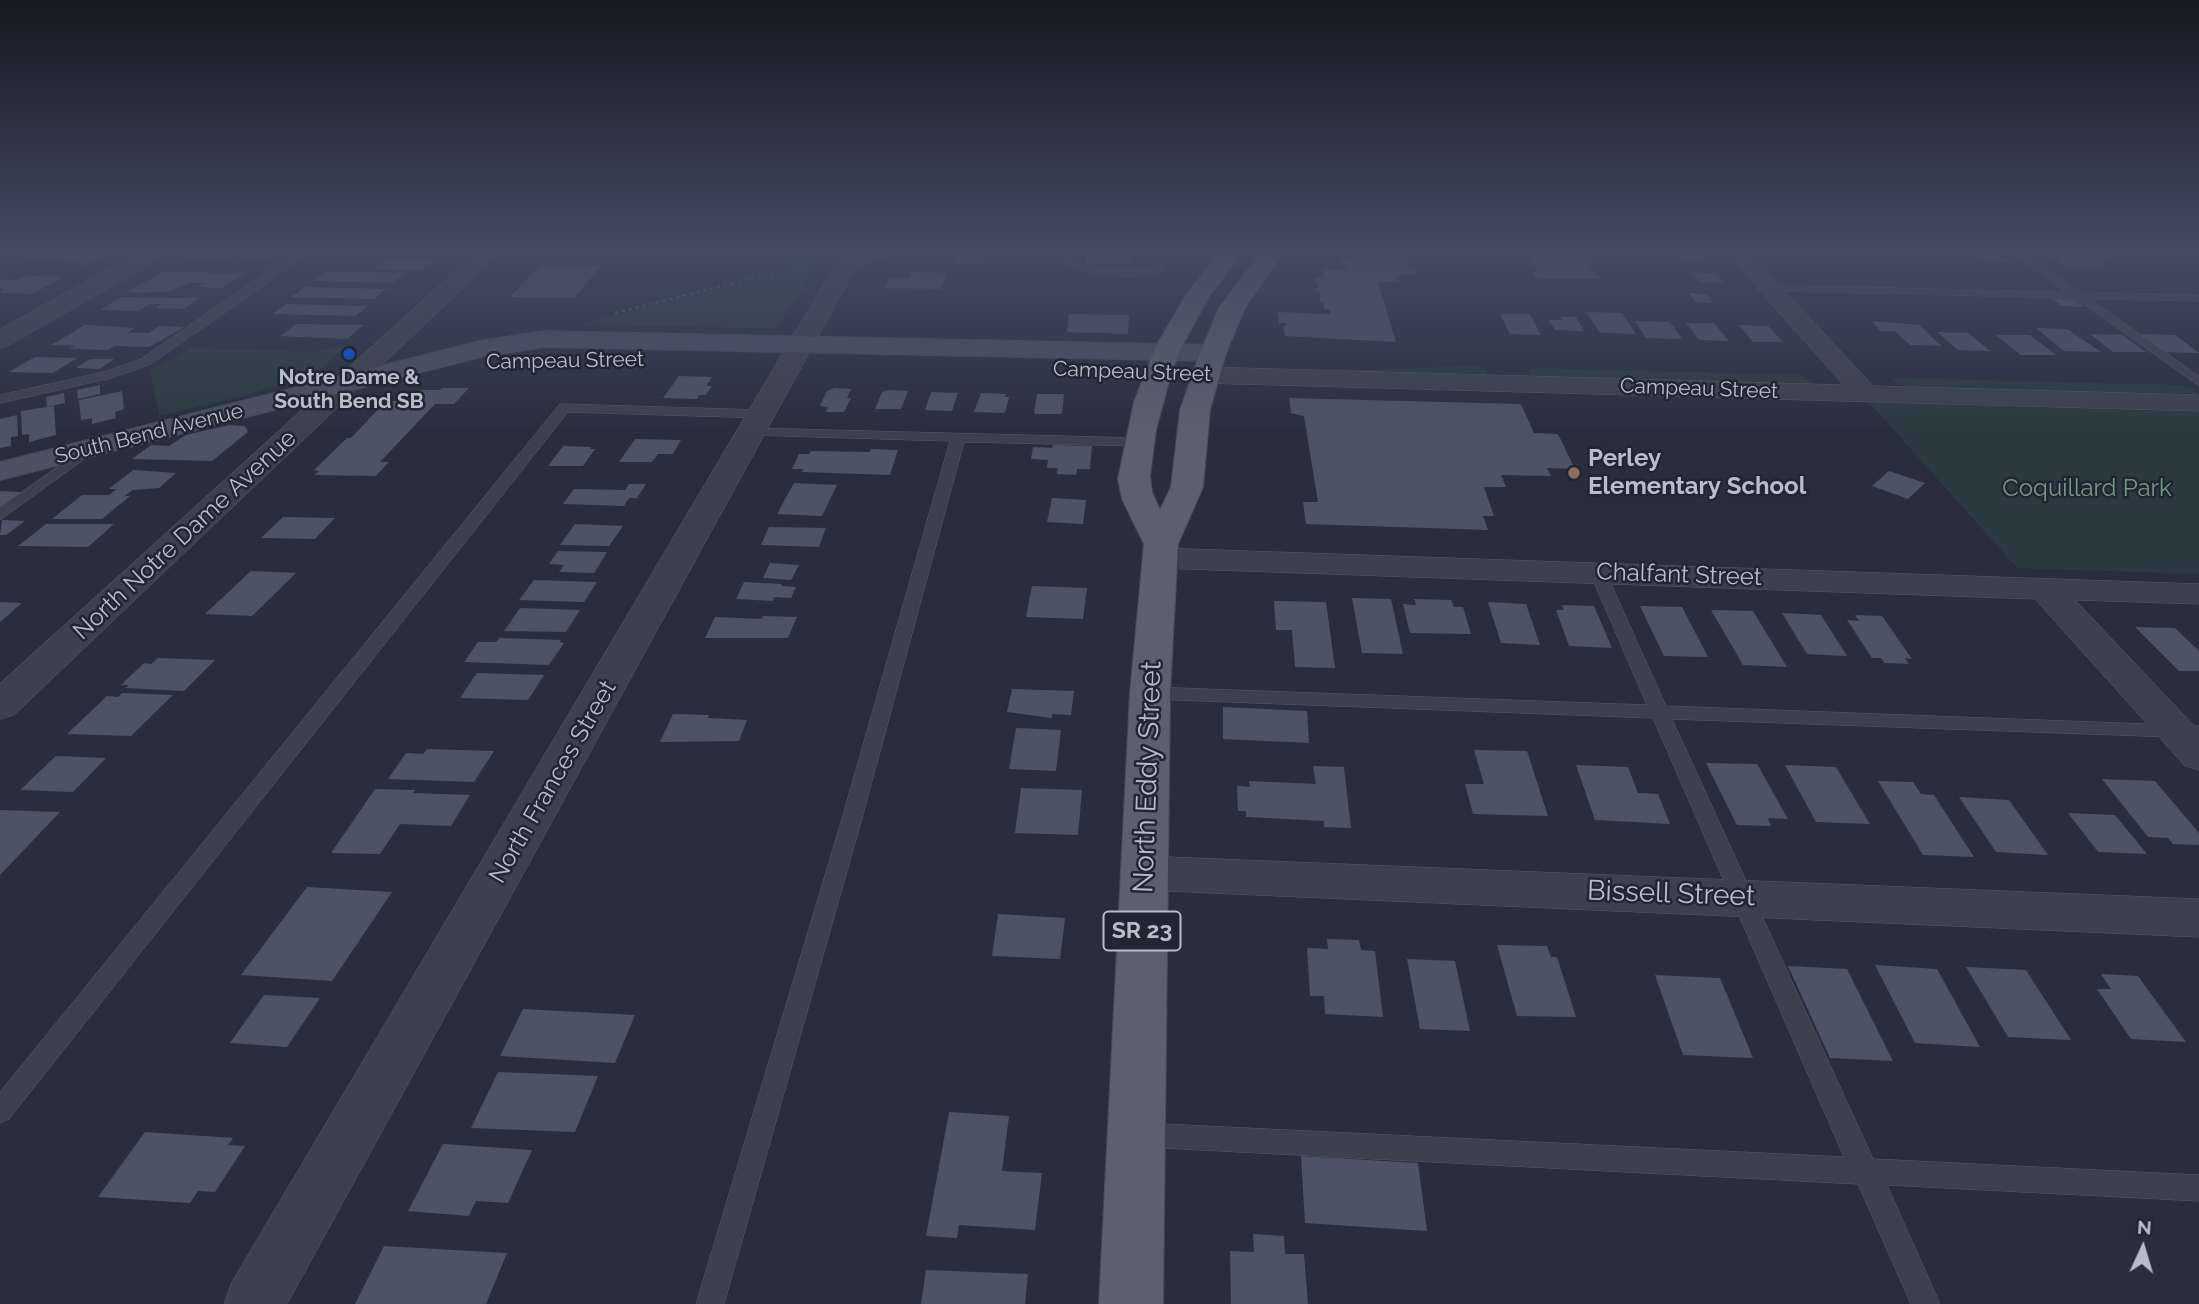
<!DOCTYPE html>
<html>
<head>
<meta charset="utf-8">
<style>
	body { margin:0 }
	#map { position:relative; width:2199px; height:1304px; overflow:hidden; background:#292e3f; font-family:Raleway,sans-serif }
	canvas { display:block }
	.north { position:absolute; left:2108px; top:1213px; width:70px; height:70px; -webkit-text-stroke:5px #212634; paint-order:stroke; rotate:4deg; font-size:19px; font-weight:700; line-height:28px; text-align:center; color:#b9bdca }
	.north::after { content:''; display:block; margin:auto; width:24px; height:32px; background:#b9bdca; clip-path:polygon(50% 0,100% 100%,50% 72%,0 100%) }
</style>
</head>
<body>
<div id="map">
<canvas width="2199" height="1304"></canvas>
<div class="north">N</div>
</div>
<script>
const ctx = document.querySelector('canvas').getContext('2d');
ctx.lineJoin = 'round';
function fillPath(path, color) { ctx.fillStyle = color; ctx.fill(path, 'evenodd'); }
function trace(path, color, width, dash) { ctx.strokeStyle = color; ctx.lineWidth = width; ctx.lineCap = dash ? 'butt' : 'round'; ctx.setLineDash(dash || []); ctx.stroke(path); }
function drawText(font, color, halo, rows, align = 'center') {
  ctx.font = font + ' Raleway,sans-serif'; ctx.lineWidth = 5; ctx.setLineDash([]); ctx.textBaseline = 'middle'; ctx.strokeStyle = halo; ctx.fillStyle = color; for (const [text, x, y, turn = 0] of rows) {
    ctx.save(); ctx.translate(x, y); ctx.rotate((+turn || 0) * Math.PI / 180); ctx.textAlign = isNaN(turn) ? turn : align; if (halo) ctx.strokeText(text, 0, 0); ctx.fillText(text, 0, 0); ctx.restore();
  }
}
fillPath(new Path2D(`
	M817 263 776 329 581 324Z
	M333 347H345L314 375 236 398 159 416 150 369 172 360 190 348 316 352Z
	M1474 366 1486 369 1487 374 1251 369 1362 370Z
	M1530 368 1801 375 1813 382 1809 385 1538 377 1529 374Z
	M1896 378 2180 385 2194 389 2198 394 1911 388 1893 381Z
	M1869 402 2199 412V574L2017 568Z`), '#2b3a40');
fillPath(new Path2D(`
	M42 249H86L114 250 87 265 76 264 80 262 24 258Z
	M283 249 267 260 236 259 244 254H239L231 259 183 260 199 250Z
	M409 249H446L438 256 401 255Z
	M556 249H617L611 256 550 255Z
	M957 249H988L983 264H952Z
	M1088 249H1133L1131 264 1085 263Z
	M1350 249H1581L1596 265H1587L1602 279 1536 278 1533 272H1538L1529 256 1429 257 1405 254 1410 269H1415L1417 275H1396L1399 282H1378L1396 342 1285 336 1283 326H1286V323H1279L1277 312 1331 314 1330 309H1324L1323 303H1320V292H1317L1316 288H1319L1314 278H1324L1322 269 1346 270 1345 266 1339 265 1338 259 1353 260Z
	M1672 249H1700L1711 261H1681Z
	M1978 249 1996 253 2009 262H1986L1973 252H1982Z
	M2073 249H2100L2110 256 2104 255 2112 261 2097 260 2108 268 2066 267 2051 256 2085 257Z
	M2153 249H2177L2186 254H2161Z
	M387 258 435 259 422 270 374 269Z
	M541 265H602L574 298 510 297Z
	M164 271 209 272 207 274 246 273 221 288 197 287 203 283H190L166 292 126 293Z
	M326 271 405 273 393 283 312 281Z
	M912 272 948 273 941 289 885 288 890 277 909 278Z
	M1692 273H1716L1725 283 1700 282Z
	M25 275 34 276 64 277 31 294 0 293 3 289H0V279L16 280Z
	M305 287 386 289 374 299 291 297Z
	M1688 293 1706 294 1714 303 1696 302Z
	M122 297 172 298H200L183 309 156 308 162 304H150L138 311 100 310Z
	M2052 299H2074L2084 307 2062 306Z
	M286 304 368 306 355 316 272 314Z
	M1586 312 1622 313 1636 334 1600 333Z
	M1069 314 1129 315 1128 334 1067 332Z
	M1500 314H1530L1541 335 1510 334Z
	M1560 317H1576L1584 331 1555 330 1549 320H1562Z
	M1635 321 1670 322 1682 339 1646 338Z
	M1871 321 1919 325 1942 346 1910 345 1895 331H1881Z
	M1686 323H1714L1729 341 1699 340Z
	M296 324 363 325 347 339 280 336Z
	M85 325 135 328 127 333H149L159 326 184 327 149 347 115 346 108 350 69 349 75 346 51 345Z
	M1739 325 1768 326 1783 342H1753Z
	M2036 328 2067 329 2101 352 2064 351Z
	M1937 332 1968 333 1990 351 1958 350Z
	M2090 334 2122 335 2146 352H2113Z
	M2139 334 2175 335 2199 353 2165 352Z
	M1996 335H2030L2056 355H2021Z
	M35 357 77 358 53 373 9 372Z
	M90 359H114L100 369 76 368Z
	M679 376 712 377 706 386H712L706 395H699L697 399 663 398Z
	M100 385V394L78 399 77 390Z
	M442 388H469L454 404H435L380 462H389L376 476 314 475 319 471 314 470 347 438H351L386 401H399L406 394H415L419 390H440Z
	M834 388 851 389 847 398H851L844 412H826L828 407 820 406 827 391Z
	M888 390 908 391 901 409H875L882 392Z
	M122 391 124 409 115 412 116 418 92 424V418L81 420 79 400Z
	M931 392 958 393 952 411 925 410Z
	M64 393 65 403 47 407 46 397Z
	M981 393 1006 394 1005 397H1009L1005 413 974 412Z
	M1037 394H1064L1062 414H1034Z
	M1289 398 1521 404 1534 433 1558 434 1575 469 1547 468 1551 476 1501 475 1506 487H1484L1494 516H1483L1488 530 1306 524 1303 502H1318L1304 416 1291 413Z
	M54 406 56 435 29 442V434L22 435 21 411Z
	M17 415 18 436 11 437V446L0 448V419Z
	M229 425 245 426 248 432 212 461 132 459 151 445 169 446 186 435Z
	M635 439 681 440 673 454H658L652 462H619Z
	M1053 445 1092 446 1090 469H1077L1076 475 1057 474 1058 468H1047L1048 460 1031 459 1033 447 1052 448Z
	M563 446 591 447 590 449H595L583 466H548Z
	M871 449 898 450 890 475 802 472 803 469H792L799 454H809L811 451 870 452Z
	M133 470 176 473 159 488 133 490 125 496H130L102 519H52L82 495H109L117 489H109Z
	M1889 471 1925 483 1908 499 1872 486Z
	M794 483 837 485 822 516 777 514Z
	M629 484H646L637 498H629L624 506 563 504 574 489 625 490Z
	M0 491 21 492 0 507Z
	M1052 498 1086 500 1083 524 1047 522Z
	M283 517 335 518 315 539 261 538Z
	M2 520 25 521 6 535H0Z
	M46 524H114L88 547 18 546Z
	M575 524 623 526 609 546 560 545Z
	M769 527 826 528 819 547 761 545Z
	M558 551 607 552 594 573 559 572 564 565 549 564Z
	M770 563 799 565 791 580 763 578Z
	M251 571 296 573 252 616 205 614Z
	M534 580 597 582 584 602 519 600Z
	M744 582 782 584 781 586 796 587 791 598 774 597 773 601 736 599Z
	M1032 586 1087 588 1083 619 1026 617Z
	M1352 598 1391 599 1403 654 1362 653Z
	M1414 599 1451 600 1454 607H1463L1471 634 1410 633 1403 604 1416 605Z
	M1274 601 1326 602 1335 668 1295 667 1292 630H1276Z
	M0 602 22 603 0 622Z
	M1488 602 1526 604 1540 645 1501 643Z
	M1562 605 1594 606 1612 648 1569 646 1556 610H1564Z
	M1640 606 1682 607 1708 657 1664 656Z
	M520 608 580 610 566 632 504 631Z
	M1711 610 1753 611 1787 667 1743 665Z
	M1782 613 1821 615 1847 656 1807 654Z
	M1855 615 1882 616 1912 659 1905 658 1909 664 1884 663 1881 658H1872L1847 620 1859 621Z
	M763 616 797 617 788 638H705L715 617 762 619Z
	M2135 627 2175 628 2199 651V671H2179Z
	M499 638 561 640 559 642 564 643 549 665 464 662 478 642H496Z
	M158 658 215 660 184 691 125 688 129 685H121L144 663 151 664Z
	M477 673 544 675 528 700 460 698Z
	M1012 689 1074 691 1071 715 1052 714V718L1007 712Z
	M122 693 173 695 131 736 67 734 107 696 118 697Z
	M1223 707 1307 711 1309 743 1223 739Z
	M673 714 709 715 708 718 747 720 739 741 660 742Z
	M1016 728 1061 730 1056 771 1009 769Z
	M427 749 494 751 474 782 388 779 406 753 423 754Z
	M1474 750 1527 751 1548 816 1473 814 1465 784H1484Z
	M56 756 106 758 73 792 20 790Z
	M1706 763 1757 764 1788 819 1768 818 1771 826 1737 825Z
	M1576 765 1628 767 1638 793 1658 794 1670 824 1595 820Z
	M1785 765 1836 767 1870 824 1816 822Z
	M1313 766 1344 767 1351 828 1324 827V821L1246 817V811H1238L1237 786 1250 787 1249 781 1316 784Z
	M2102 779 2155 781 2199 833V845L2173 844 2168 838 2148 837Z
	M1878 781 1913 782 1921 794 1934 795 1974 857 1923 855Z
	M1021 788 1082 790 1078 835 1015 833Z
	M375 789 415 790 413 793 470 795 451 826 400 824 380 854 331 853Z
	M1959 797 2009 800 2048 855 1996 852Z
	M0 810 60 812 0 875Z
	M2068 813 2115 815 2147 854 2098 852Z
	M307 887 392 892 332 981 241 975Z
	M998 914 1065 918 1060 959 992 956Z
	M1327 939 1359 940 1361 950 1375 951 1383 1017 1325 1014 1324 996H1310L1307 948 1328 949Z
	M1497 945 1547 946 1551 957H1557L1576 1017 1517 1016Z
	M1407 959 1455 961 1470 1031 1420 1029Z
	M1875 965 1937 969 1980 1047 1915 1043Z
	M1788 966 1847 969 1893 1061 1830 1058Z
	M1966 967 2026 970 2071 1040 2008 1037Z
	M2101 974 2138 976 2186 1042 2131 1039 2097 989H2111Z
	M1655 975 1720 978 1753 1058 1683 1055Z
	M264 995 320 998 287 1047 230 1043Z
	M523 1009 635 1015 615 1063 500 1056Z
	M498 1072 598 1076 575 1132 471 1128Z
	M949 1112 1009 1116 1002 1171 1042 1173 1035 1230 959 1225 957 1238 926 1236Z
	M145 1132 233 1138 228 1145 245 1146 215 1192 198 1191 190 1203 98 1197Z
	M443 1144 532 1150 508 1203 476 1201 469 1216 408 1211Z
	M1301 1156 1418 1163 1427 1231 1305 1223Z
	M1253 1234 1284 1236 1285 1254H1304L1308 1304H1231L1230 1251 1254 1252Z
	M384 1246 507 1253 486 1304H355Z
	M926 1270 1028 1274 1025 1304H921Z`), '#4d5366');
const lane = new Path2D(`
	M299 249H311L268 283 149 365 111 378 0 403V395L104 372 141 359Z
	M1065 249H1075L1073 260C1099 275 1132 269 1160 266L1165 269C1144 283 1086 276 1064 263Z
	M2008 249H2020L2080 292 2199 295V301L2090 299 2199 376V386L2075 298 1770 291 1764 288 1770 285 2065 292Z
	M564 404 762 410 769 414 762 418 568 412 9 1119 0 1123V1092L559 405Z
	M752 428 1139 438 1146 442 1139 446 964 442 859 829 724 1304H696L839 829 950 441 747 435 745 432Z
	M89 445 96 449 94 452 0 520V508Z
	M1598 568 1606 573 1666 706 2199 726V738L1672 719 1873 1159 2199 1175V1201L1887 1185 1940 1304H1911L1858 1184 1143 1147 1134 1144 1130 1135 1134 1126 1143 1123 1844 1157 1653 718 1150 699 1141 693 1150 687 1647 705 1590 573Z`);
const street = new Path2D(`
	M144 249H171L168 254 9 345 0 348V330Z
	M480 249H504L14 715 0 719V684Z
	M868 249H903L900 254 859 266 853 273 287 1304H224L232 1282 832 270 843 256Z
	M1723 249H1746L1873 386 2199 395V411L1204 383 1195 381 1191 375 1195 369 1204 367 1843 385Z
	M1159 548 2199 584V604L2075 600 2199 731V770L2185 766 2035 599 1159 568 1147 565 1142 558 1147 551Z
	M1144 856 2199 899V937L1144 890 1128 885 1122 873 1128 861Z`);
const secondary = new Path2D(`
	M544 331 1213 345 1223 347 1226 353 1223 359 1213 361 544 347 481 357 0 480V462L480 341Z`);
const primary = new Path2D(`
	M1222 249H1245L1210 295 1182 346 1171 374 1156 430 1150 476 1152 492 1160 510 1171 487 1180 410 1200 353 1219 308 1263 249H1286L1245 308 1226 353 1210 410 1203 487 1178 544 1170 693 1163 1304H1099L1130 693 1144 544 1122 499 1118 479 1134 402 1156 346 1186 295Z`);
trace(lane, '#575c6a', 1);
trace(street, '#575c6a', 1);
trace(secondary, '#464a58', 2);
trace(primary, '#464a58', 2);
trace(new Path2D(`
	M615 313 816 262`), '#49575d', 2.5, [3.5, 3.5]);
fillPath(lane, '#3d414f');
fillPath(street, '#3d414f');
fillPath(secondary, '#4b5062');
fillPath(primary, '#5b606f');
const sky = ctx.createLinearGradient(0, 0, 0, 432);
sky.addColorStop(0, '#171923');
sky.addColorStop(0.58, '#434c63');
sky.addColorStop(1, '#434c6300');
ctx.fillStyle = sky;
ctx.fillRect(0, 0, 2199, 432);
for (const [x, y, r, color] of [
	[349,354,7,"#1a4fb4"],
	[1574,473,7,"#8d6e63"]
]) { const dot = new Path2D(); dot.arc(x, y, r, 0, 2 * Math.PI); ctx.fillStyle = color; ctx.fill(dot); trace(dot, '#212634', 2.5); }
drawText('21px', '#b9bdca', '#212634', [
	["Campeau Street",565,361,-1],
	["Campeau Street",1132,372,2],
	["Campeau Street",1699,389,2],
	["South Bend Avenue",149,434,-14]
]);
drawText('bold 21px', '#b9bdca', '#212634', [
	["Notre Dame &",349,378],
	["South Bend SB",349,402]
]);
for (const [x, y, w] of [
	[1142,931,77]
]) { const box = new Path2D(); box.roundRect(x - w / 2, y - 19.5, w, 39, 5); ctx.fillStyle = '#212634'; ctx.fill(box); trace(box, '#b9bdca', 2); }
drawText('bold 23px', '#b9bdca', null, [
	["SR 23",1142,931]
]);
drawText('bold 24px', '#b9bdca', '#212634', [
	["Perley",1588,459],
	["Elementary School",1588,487]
], 'left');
drawText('24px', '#739881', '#212634', [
	["Coquillard Park",2087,489]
]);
drawText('24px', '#b9bdca', '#212634', [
	["North Notre Dame Avenue",185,535,-43],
	["Chalfant Street",1679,575,2],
	["North Frances Street",553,782,-60]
]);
drawText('28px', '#b9bdca', '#212634', [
	["North Eddy Street",1148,777,-88],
	["Bissell Street",1671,894,2]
]);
</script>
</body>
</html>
